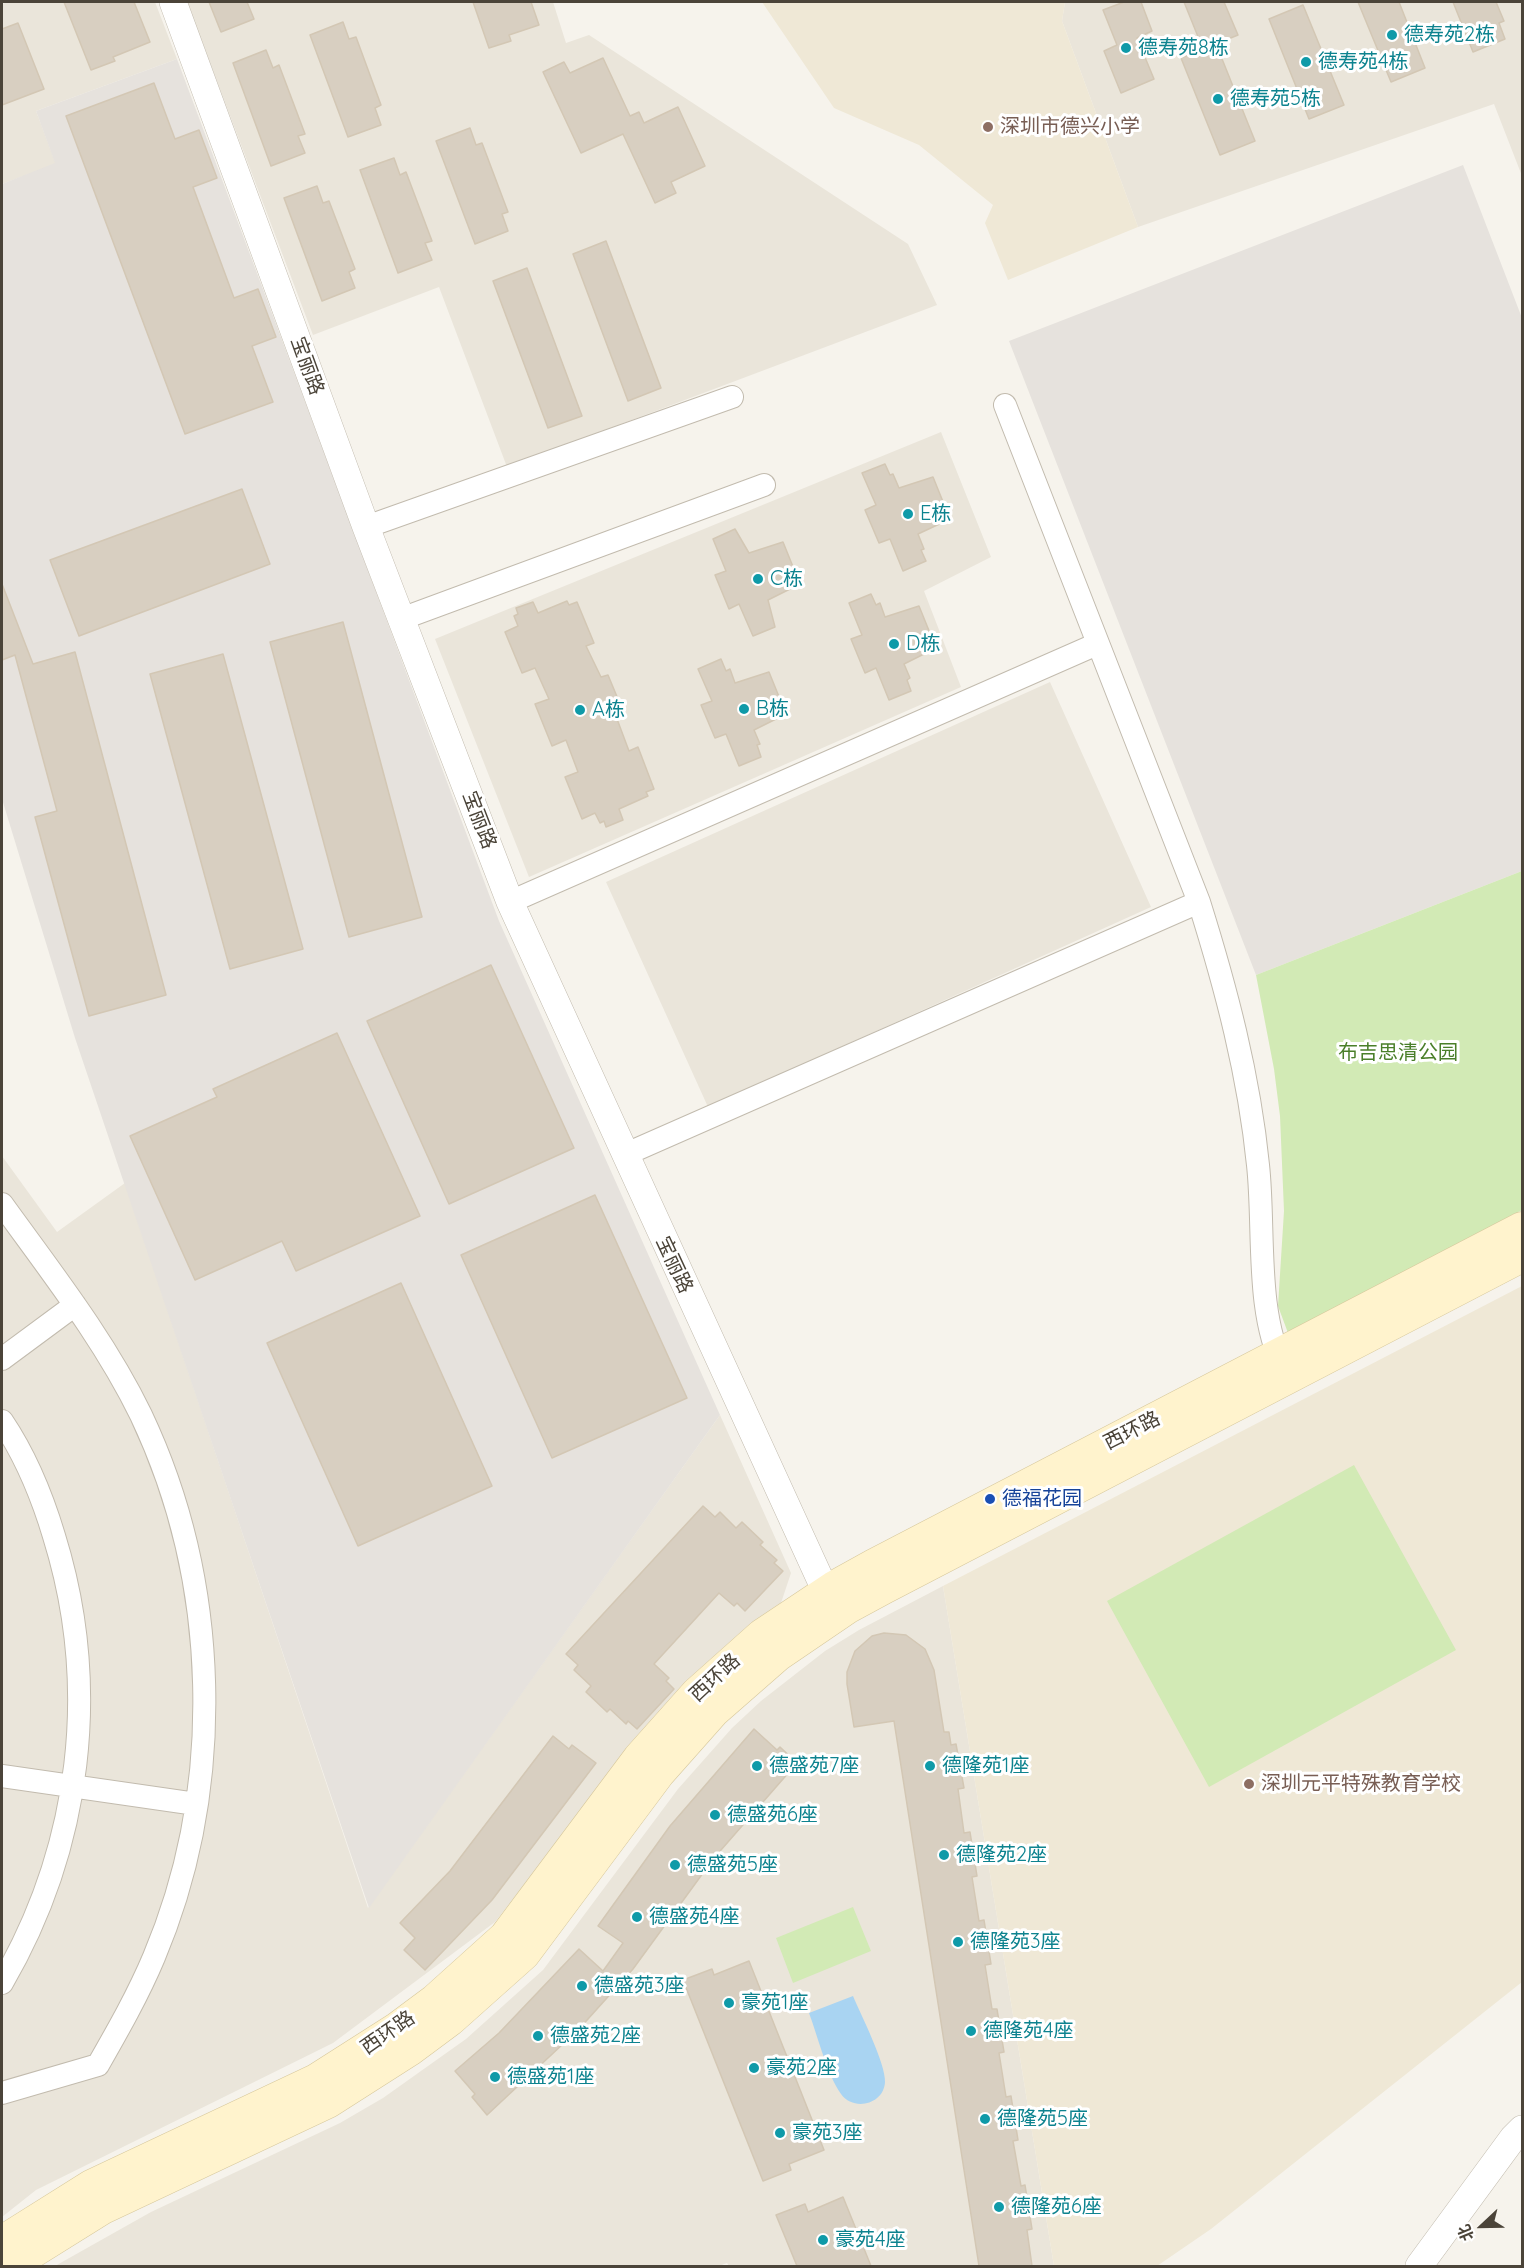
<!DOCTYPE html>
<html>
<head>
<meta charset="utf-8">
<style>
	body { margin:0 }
	#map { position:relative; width:1524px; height:2268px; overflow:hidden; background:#f6f3ec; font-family:Quicksand,"Noto Sans SC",sans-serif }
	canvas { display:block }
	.frame { position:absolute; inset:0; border:3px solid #4b4439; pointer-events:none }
	.north { position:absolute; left:1452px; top:2196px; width:60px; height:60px; -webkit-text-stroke:4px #fff; paint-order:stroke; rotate:248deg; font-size:16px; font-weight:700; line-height:24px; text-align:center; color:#4b4439 }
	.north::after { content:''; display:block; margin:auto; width:21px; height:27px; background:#4b4439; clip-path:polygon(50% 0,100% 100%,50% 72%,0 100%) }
</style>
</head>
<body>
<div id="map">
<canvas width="1524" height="2268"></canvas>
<div class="frame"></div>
<div class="north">北</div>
</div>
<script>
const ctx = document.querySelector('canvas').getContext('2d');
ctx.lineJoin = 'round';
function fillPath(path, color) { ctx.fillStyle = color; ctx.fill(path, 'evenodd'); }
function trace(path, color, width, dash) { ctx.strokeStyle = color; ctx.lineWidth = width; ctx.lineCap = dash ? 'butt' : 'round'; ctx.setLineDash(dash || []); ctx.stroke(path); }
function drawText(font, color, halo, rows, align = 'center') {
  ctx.font = font + ' Quicksand,"Noto Sans SC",sans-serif'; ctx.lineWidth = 6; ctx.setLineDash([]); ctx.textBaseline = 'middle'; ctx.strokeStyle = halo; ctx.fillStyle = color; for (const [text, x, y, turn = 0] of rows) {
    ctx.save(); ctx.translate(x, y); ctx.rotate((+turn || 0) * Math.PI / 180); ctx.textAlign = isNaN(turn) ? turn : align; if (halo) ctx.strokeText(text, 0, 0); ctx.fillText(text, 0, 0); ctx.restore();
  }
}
fillPath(new Path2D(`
	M8 2H155L177 59 36 111 56 164 2 184V4Z
	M187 2H553L566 43 589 35 908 244 937 305 507 467 439 287 313 335Z
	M1065 2H1522V176L1494 104 1138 227 1062 21Z
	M941 432 991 557 924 591 961 687 529 877 435 639Z
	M1050 682 1151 907 708 1107 606 882Z
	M2 1156 57 1232 125 1183 368 1908 720 1415 791 1573 779 1609 646 1729 495 1922 333 2043 36 2190 2 2217Z
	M943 1586 1054 2266H729L727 2263 719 2266H55L151 2212 340 2123 383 2098 466 2039 543 1970 678 1789 732 1728 761 1701 825 1651 859 1630Z`), '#eae5da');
fillPath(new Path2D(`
	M177 59 499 921 720 1415 369 1908 75 1038 2 799V184L55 163 36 111Z
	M1463 165 1522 318V871L1256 975 1009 341Z`), '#e6e2dd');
fillPath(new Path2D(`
	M762 2H1065L1062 21 1138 227 1008 280 985 223 993 205 919 145 834 108Z
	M1522 1286V1982L1211 2229 1157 2266H1054L943 1586Z`), '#efe8d6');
fillPath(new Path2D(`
	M1522 871V1210L1288 1333 1278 1306 1284 1211 1280 1116 1274 1069 1256 975Z
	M1354 1465 1456 1650 1209 1787 1107 1601Z
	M853 1907 871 1951 793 1983 776 1938Z`), '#d2eab5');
fillPath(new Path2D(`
	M853 1996C861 2015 886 2064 885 2082 884 2104 854 2112 841 2094 827 2074 818 2037 809 2013Z`), '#a9d4f2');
const building = new Path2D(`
	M64 2H134L150 42 113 57 115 61 91 70Z
	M209 2H247L254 19 221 32Z
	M473 2H531L539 25 509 35 511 41 489 48Z
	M1124 2H1141L1152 31 1137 38 1154 79 1121 93 1104 51 1117 45 1103 10Z
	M1184 2H1224L1238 35 1216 44 1255 141 1220 155 1181 58 1203 49Z
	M1358 2H1399L1425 68 1391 82Z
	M1453 2H1496L1504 21 1499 23 1505 39 1473 52Z
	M1303 5 1344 105 1309 119 1269 19Z
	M343 22 349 39 356 37 381 105 375 108 381 125 348 137 310 35Z
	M18 23 44 89 2 105V29Z
	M266 50 273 68 279 65 305 134 298 136 305 153 271 166 233 63Z
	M603 58 630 116 639 112 644 123 678 107 705 166 671 182 676 193 655 203 623 134 581 153 543 72 564 62 570 73Z
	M154 83 175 139 199 130 217 178 193 187 234 298 258 289 276 337 252 346 273 402 185 434 66 116Z
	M470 128 476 145 482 143 508 212 502 214 508 231 475 244 436 141Z
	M394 158 400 175 406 172 432 241 425 243 432 260 398 273 360 170Z
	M317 186 323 203 329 201 355 269 349 272 355 288 322 301 284 198Z
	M606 241 661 388 628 401 573 254Z
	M527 268 582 416 548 428 493 281Z
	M885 464 890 475 893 474 899 488 933 477 950 519 918 534 924 549 921 550 926 561 903 571 890 539 879 543 865 510 876 505 862 473Z
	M242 489 270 564 79 636 50 560Z
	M735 529 749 553 783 542 800 584 768 600 775 627 753 636 739 604 729 609 715 575 726 571 713 539Z
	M2 584 33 664 75 652 166 995 89 1016 35 817 57 811 15 655 2 660Z
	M871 594 876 605 880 603 885 617 919 606 936 648 904 664 910 678 907 680 911 691 889 700 876 668 865 673 851 639 862 635 849 603Z
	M567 601 569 605 577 602 594 643 586 646 601 677 608 675 625 716 617 719 629 751 638 747 654 789 646 792 648 796 619 809 623 820 606 827 604 821 600 823 595 813 582 819 565 777 578 772 566 740 552 746 535 704 549 699 535 668 522 673 505 632 518 626 514 616 518 614 516 608 533 602 538 613Z
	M343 622 422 917 349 937 270 642Z
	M223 654 303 949 230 969 150 674Z
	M721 659 726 671 730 669 735 683 769 672 786 714 754 730 760 744 757 745 761 757 739 766 726 734 715 738 701 705 712 701 698 669Z
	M491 965 574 1148 449 1204 367 1021Z
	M337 1033 420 1216 296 1271 282 1241 195 1280 130 1136 217 1097 213 1089Z
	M595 1195 687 1398 552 1458 461 1255Z
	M401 1283 492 1486 358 1546 267 1343Z
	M703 1506 715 1517 720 1512 736 1528 742 1522 763 1542 760 1545 777 1560 774 1563 783 1571 745 1611 737 1603 734 1606 719 1593 654 1664 669 1678 666 1681 674 1689 637 1729 628 1721 626 1724 610 1709 607 1712 586 1692 591 1686 574 1670 578 1665 566 1654Z
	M884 1633 906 1635 925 1649 934 1670 944 1732H949L951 1745 956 1744 964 1788 958 1789 964 1833 970 1832 977 1876 972 1877 979 1921 984 1920 991 1964 985 1965 992 2009H997L1004 2052 999 2053 1006 2097 1011 2096 1018 2140 1013 2141 1021 2186 1025 2185 1032 2229 1027 2230 1032 2266H979L894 1721 854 1727 847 1684V1672L855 1651 872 1636Z
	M754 1729 777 1750 780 1747 797 1763 714 1858 633 1969 579 2029 487 2115 472 2097 475 2094 455 2071 499 2033 579 1949 603 1971 623 1943 598 1926 670 1826Z
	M553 1736 569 1749 572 1745 596 1763 492 1900 425 1970 404 1950 415 1938 400 1923 450 1871Z
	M749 1961 824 2150 789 2164 791 2170 763 2181 683 1980 712 1969 714 1975Z
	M843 2197 871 2266H797L776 2215 805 2204 808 2212Z`);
fillPath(building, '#d8cfc1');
trace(building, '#d3c7b4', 1.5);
const minor = new Path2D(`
	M1005 405 1199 902C1226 988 1249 1075 1258 1165 1265 1228 1255 1313 1284 1368
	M366 527 732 397
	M401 619 764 485
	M510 902 1097 644
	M624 1155 1199 902
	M2 1204C51 1272 104 1339 141 1415 220 1582 226 1786 154 1957 138 1995 118 2030 98 2065L2 2093
	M2 1359 75 1305
	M2 1421C25 1455 42 1496 54 1536 101 1687 81 1847 2 1983
	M2 1776 196 1804`);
const tertiary = new Path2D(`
	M173 2 366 527 510 902 826 1592 829 1613
	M1419 2266 1513 2138 1522 2129`);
const secondary = new Path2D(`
	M2 2242 91 2186 316 2080 396 2029 435 2000 505 1937 639 1758 697 1693 762 1635 834 1587 872 1566 1522 1228
	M10 2266 103 2208 328 2102 411 2049 450 2020 524 1954 659 1773 714 1711 778 1655 847 1608 884 1588 1522 1256`);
trace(minor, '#c2bbae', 24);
trace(tertiary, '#c2bbae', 28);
trace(secondary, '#d6c79b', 33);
trace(minor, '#fff', 22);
trace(tertiary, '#fff', 27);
trace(secondary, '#fff3cd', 32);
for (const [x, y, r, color] of [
	[1392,35,6,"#0f9aa8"],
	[1126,48,6,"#0f9aa8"],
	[1306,62,6,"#0f9aa8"],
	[1218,99,6,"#0f9aa8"],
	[988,127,6,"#8d6e63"],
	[908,514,6,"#0f9aa8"],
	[758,579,6,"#0f9aa8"],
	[894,644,6,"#0f9aa8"],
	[744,709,6,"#0f9aa8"],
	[580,710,6,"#0f9aa8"],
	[990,1499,6,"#1a4fb4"],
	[757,1766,6,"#0f9aa8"],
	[930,1766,6,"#0f9aa8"],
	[1249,1784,6,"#8d6e63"],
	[715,1815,6,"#0f9aa8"],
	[944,1855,6,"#0f9aa8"],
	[675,1865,6,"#0f9aa8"],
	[637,1917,6,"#0f9aa8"],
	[958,1942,6,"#0f9aa8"],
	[582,1986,6,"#0f9aa8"],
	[729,2003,6,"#0f9aa8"],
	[971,2031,6,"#0f9aa8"],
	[538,2036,6,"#0f9aa8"],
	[754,2068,6,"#0f9aa8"],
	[495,2077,6,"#0f9aa8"],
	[985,2119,6,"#0f9aa8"],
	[780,2133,6,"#0f9aa8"],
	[999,2207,6,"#0f9aa8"],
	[823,2240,6,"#0f9aa8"]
]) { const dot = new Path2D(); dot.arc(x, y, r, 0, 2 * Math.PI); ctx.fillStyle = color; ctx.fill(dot); trace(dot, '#fff', 2); }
drawText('20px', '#0d838f', '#fff', [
	["德寿苑2栋",1404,35],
	["德寿苑8栋",1138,48],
	["德寿苑4栋",1318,62],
	["德寿苑5栋",1230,99],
	["E栋",920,514],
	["C栋",770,579],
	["D栋",906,644],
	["B栋",756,709],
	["A栋",592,710],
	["德盛苑7座",769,1766],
	["德隆苑1座",942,1766],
	["德盛苑6座",727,1815],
	["德隆苑2座",956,1855],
	["德盛苑5座",687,1865],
	["德盛苑4座",649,1917],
	["德隆苑3座",970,1942],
	["德盛苑3座",594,1986],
	["豪苑1座",741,2003],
	["德隆苑4座",983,2031],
	["德盛苑2座",550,2036],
	["豪苑2座",766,2068],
	["德盛苑1座",507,2077],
	["德隆苑5座",997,2119],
	["豪苑3座",792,2133],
	["德隆苑6座",1011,2207],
	["豪苑4座",835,2240]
], 'left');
drawText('20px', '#785e54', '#fff', [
	["深圳市德兴小学",1000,127],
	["深圳元平特殊教育学校",1261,1784]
], 'left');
drawText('20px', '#4b4439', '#fff', [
	["宝丽路",307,366,70],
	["宝丽路",479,820,69],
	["宝丽路",674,1265,65],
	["西环路",1132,1431,-27],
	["西环路",715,1678,-43],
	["西环路",388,2033,-35]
]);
drawText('20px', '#4a7f2a', '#fff', [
	["布吉思清公园",1398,1053]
]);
drawText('20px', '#164399', '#fff', [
	["德福花园",1002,1499]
], 'left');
</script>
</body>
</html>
